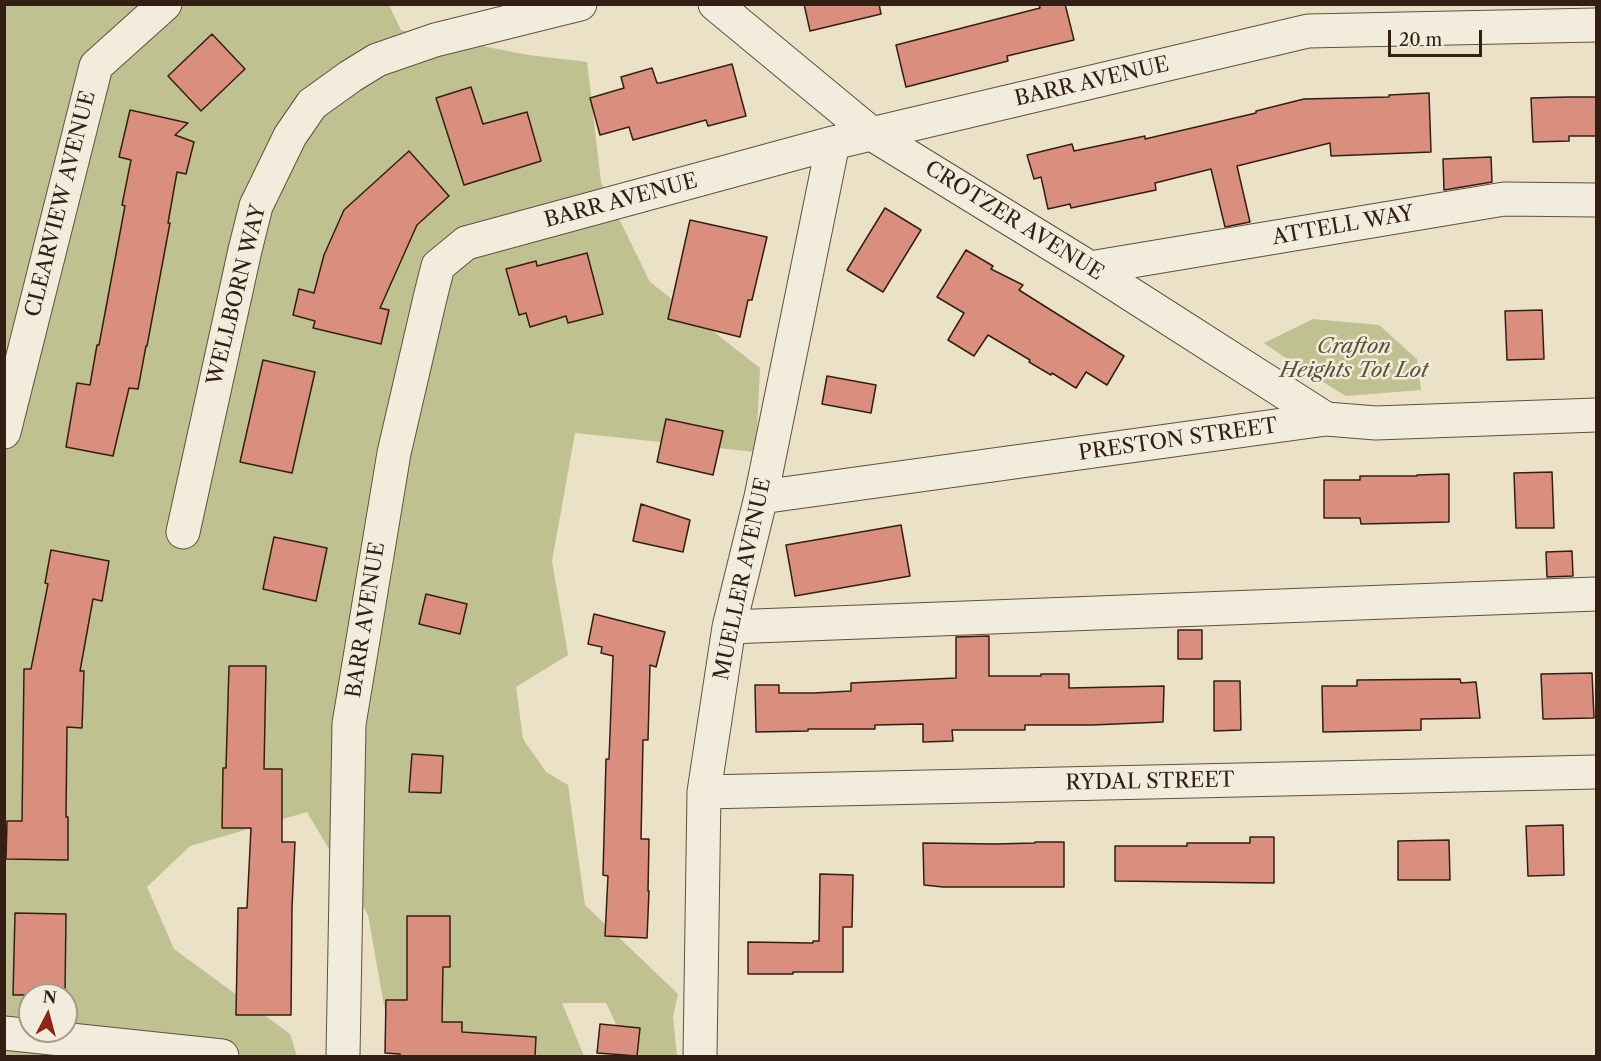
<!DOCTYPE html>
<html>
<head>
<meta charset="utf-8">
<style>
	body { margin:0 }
	#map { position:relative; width:1601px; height:1061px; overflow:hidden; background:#eae1c7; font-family:"Libre Caslon Text",serif }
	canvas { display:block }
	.frame { position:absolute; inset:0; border:6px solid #341f14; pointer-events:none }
	.north { position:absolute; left:18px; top:983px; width:60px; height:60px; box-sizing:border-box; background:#f1ecdb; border:2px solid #a59a8b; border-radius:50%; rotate:6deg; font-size:16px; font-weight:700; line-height:24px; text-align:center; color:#341f14 }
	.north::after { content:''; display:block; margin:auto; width:21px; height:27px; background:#8f2418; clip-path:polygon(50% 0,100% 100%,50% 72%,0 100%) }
	.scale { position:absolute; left:1388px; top:30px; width:94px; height:27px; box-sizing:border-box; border:3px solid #341f14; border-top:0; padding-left:8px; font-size:18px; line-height:21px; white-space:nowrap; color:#341f14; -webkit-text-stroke:4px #f1ecdb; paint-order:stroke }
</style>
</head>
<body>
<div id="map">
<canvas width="1601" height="1061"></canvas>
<div class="frame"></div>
<div class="north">N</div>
<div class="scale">20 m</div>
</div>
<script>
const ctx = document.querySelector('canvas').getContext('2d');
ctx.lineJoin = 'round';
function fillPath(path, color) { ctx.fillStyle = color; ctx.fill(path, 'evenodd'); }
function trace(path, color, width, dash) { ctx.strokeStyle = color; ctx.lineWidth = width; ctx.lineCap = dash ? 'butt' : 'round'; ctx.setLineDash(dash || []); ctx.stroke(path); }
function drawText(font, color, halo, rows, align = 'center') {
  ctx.font = font + ' "Libre Caslon Text",serif'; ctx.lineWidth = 5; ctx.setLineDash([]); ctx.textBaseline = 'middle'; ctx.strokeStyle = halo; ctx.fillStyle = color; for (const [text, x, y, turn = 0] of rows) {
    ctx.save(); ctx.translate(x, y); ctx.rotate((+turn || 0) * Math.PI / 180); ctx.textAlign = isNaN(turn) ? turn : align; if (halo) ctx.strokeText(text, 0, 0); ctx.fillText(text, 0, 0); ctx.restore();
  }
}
fillPath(new Path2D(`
	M5 5H389L401 30 528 55 587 62 601 182 650 282 760 368 756 452 575 433 552 561 568 655 516 687 523 739 546 772 568 785 585 905 678 994 673 1016 677 1056H631L606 1003H562L584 1056H393L368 915 307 812 190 846 147 887 174 949 290 1034 297 1056H5ZM30 995H66V1031H30Z
	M1313 319 1379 325 1417 359 1421 390 1346 396 1303 370 1264 343Z`), '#bfc191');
const building = new Path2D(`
	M804 4H879L881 14 810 31Z
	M1039 4H1065L1074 40 1007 56 1008 61 906 87 896 45 1040 8Z
	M212 34 245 69 201 111 168 76Z
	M732 64 746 116 708 126 706 120 633 140 629 127 600 135 590 98 624 88 621 77 652 68 657 83H660Z
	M471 87 483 124 527 112 541 161 464 185 436 98Z
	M1429 93 1431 152 1331 156 1330 143 1237 166 1250 222 1225 227 1211 169 1155 183 1156 190 1071 208 1070 204 1048 209 1041 177 1034 179 1027 155 1072 144 1074 151 1145 136V139L1256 113V111L1304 99 1389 97V95Z
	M1568 97H1596V136H1569V141L1533 142 1531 98Z
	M130 110 188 123 175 135 194 142 186 174 177 172 168 223H170L147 346H146L138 389 129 388 113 456 66 447 77 383 90 385 97 345H99L125 206 122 205 131 160 119 157Z
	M409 151 449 196 417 225 380 308 389 310 381 344 313 328 315 321 293 315 299 289 314 293 324 255 344 210Z
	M1491 157 1492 182 1444 190 1443 159Z
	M885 208 921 230 883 292 847 270Z
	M690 220 767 237 752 300H748L740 337 668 319Z
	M966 250 993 266 991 269 1023 285 1019 290 1124 356 1107 385 1086 372 1076 388 1052 373 1051 375 1029 362 1030 360 988 335 974 356 948 340 964 313 937 297Z
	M587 253 603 314 568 323 566 316 530 327 526 313 519 315 506 269 536 261 537 266Z
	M1542 310 1544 359 1507 360 1505 311Z
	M263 360 315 372 292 473 240 462Z
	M827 376 876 385 871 413 822 404Z
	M666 419 723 431 713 475 657 462Z
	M1552 472 1554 528H1516L1514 473Z
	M1449 474V522L1361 524 1360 518H1324V480H1360V476H1417V475Z
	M641 504 690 520 683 552 633 541Z
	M901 525 910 576 795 596 786 545Z
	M274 537 327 548 316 601 263 589Z
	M51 550 109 561 102 601 93 599 80 671H84L82 728 67 727 66 817H68V860L6 859 7 821H22L24 669H31L48 584 45 583Z
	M1572 551 1573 576 1547 577 1546 552Z
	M426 594 467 604 460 634 419 624Z
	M594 614 665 632 656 667 650 665 648 740H643L641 839H649L648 891H649L647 938 605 936 608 876 603 875 606 759H609L613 656 601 653 602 647 588 644Z
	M1178 630H1202V659H1178Z
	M989 636V676H1041V674H1069V688L1164 686 1163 722 1092 725H1025V730H952L953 741 923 742V724L875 725V729H808V731L756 732 755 685H779V693H814L851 691V683L956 678V637Z
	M229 666H266L264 769H282V842H295L292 908 291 1015H236L238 908H247L251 828H222L223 768H226Z
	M1592 673 1594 718 1543 719 1541 674Z
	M1460 679 1461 683 1476 682 1480 718 1421 719V730L1323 732 1322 686H1357V680Z
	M1214 681H1240L1241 730 1214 731Z
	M412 754 443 756 441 793 409 792Z
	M1563 825 1564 875 1528 876 1526 826Z
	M1250 837H1274V883L1115 881V846H1187V843H1250Z
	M1449 840 1450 880H1398V841Z
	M1035 842H1064V887H943L924 885 923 843 995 844 1035 843Z
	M820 874 853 875 852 927H843V972H793V974H748V942L813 943V941H819Z
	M15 913 66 914 65 995H13Z
	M407 916H450V967H443L442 1022H462V1032L536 1037 535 1056H400V1054L385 1053 386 1000H407Z
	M600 1024 640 1028 637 1056 597 1053Z`);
fillPath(building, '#da8e7e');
trace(building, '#341f14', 1.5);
const minor = new Path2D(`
	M715 4 872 134 1090 268 1326 419
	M1090 268 1504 199 1596 200
	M4 432 96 66 165 4
	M761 497 1326 419 1376 423 1596 415
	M183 532 245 250 256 206 290 136 312 104 351 76 377 60 435 40 580 4
	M729 627 1596 594
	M704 792 1596 772
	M4 1033 222 1056
	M343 1056 349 724 394 453 430 298 438 266 466 243 833 143 1308 31 1596 25
	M700 1056 704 792 729 627 761 497 833 143`);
trace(minor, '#625041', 35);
trace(minor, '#f1ecdb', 33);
drawText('21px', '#341f14', '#f1ecdb', [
	["BARR AVENUE",1092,82,-13],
	["BARR AVENUE",621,201,-15],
	["CLEARVIEW AVENUE",61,204,-76],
	["CROTZER AVENUE",1014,221,32],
	["ATTELL WAY",1343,226,-10],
	["WELLBORN WAY",237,295,-76],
	["PRESTON STREET",1178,440,-8],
	["MUELLER AVENUE",743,579,-78],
	["BARR AVENUE",366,620,-81],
	["RYDAL STREET",1150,782,-1]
]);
drawText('italic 21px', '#5e503a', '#f1ecdb', [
	["Crafton",1354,347],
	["Heights Tot Lot",1354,371]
]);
</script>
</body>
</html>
